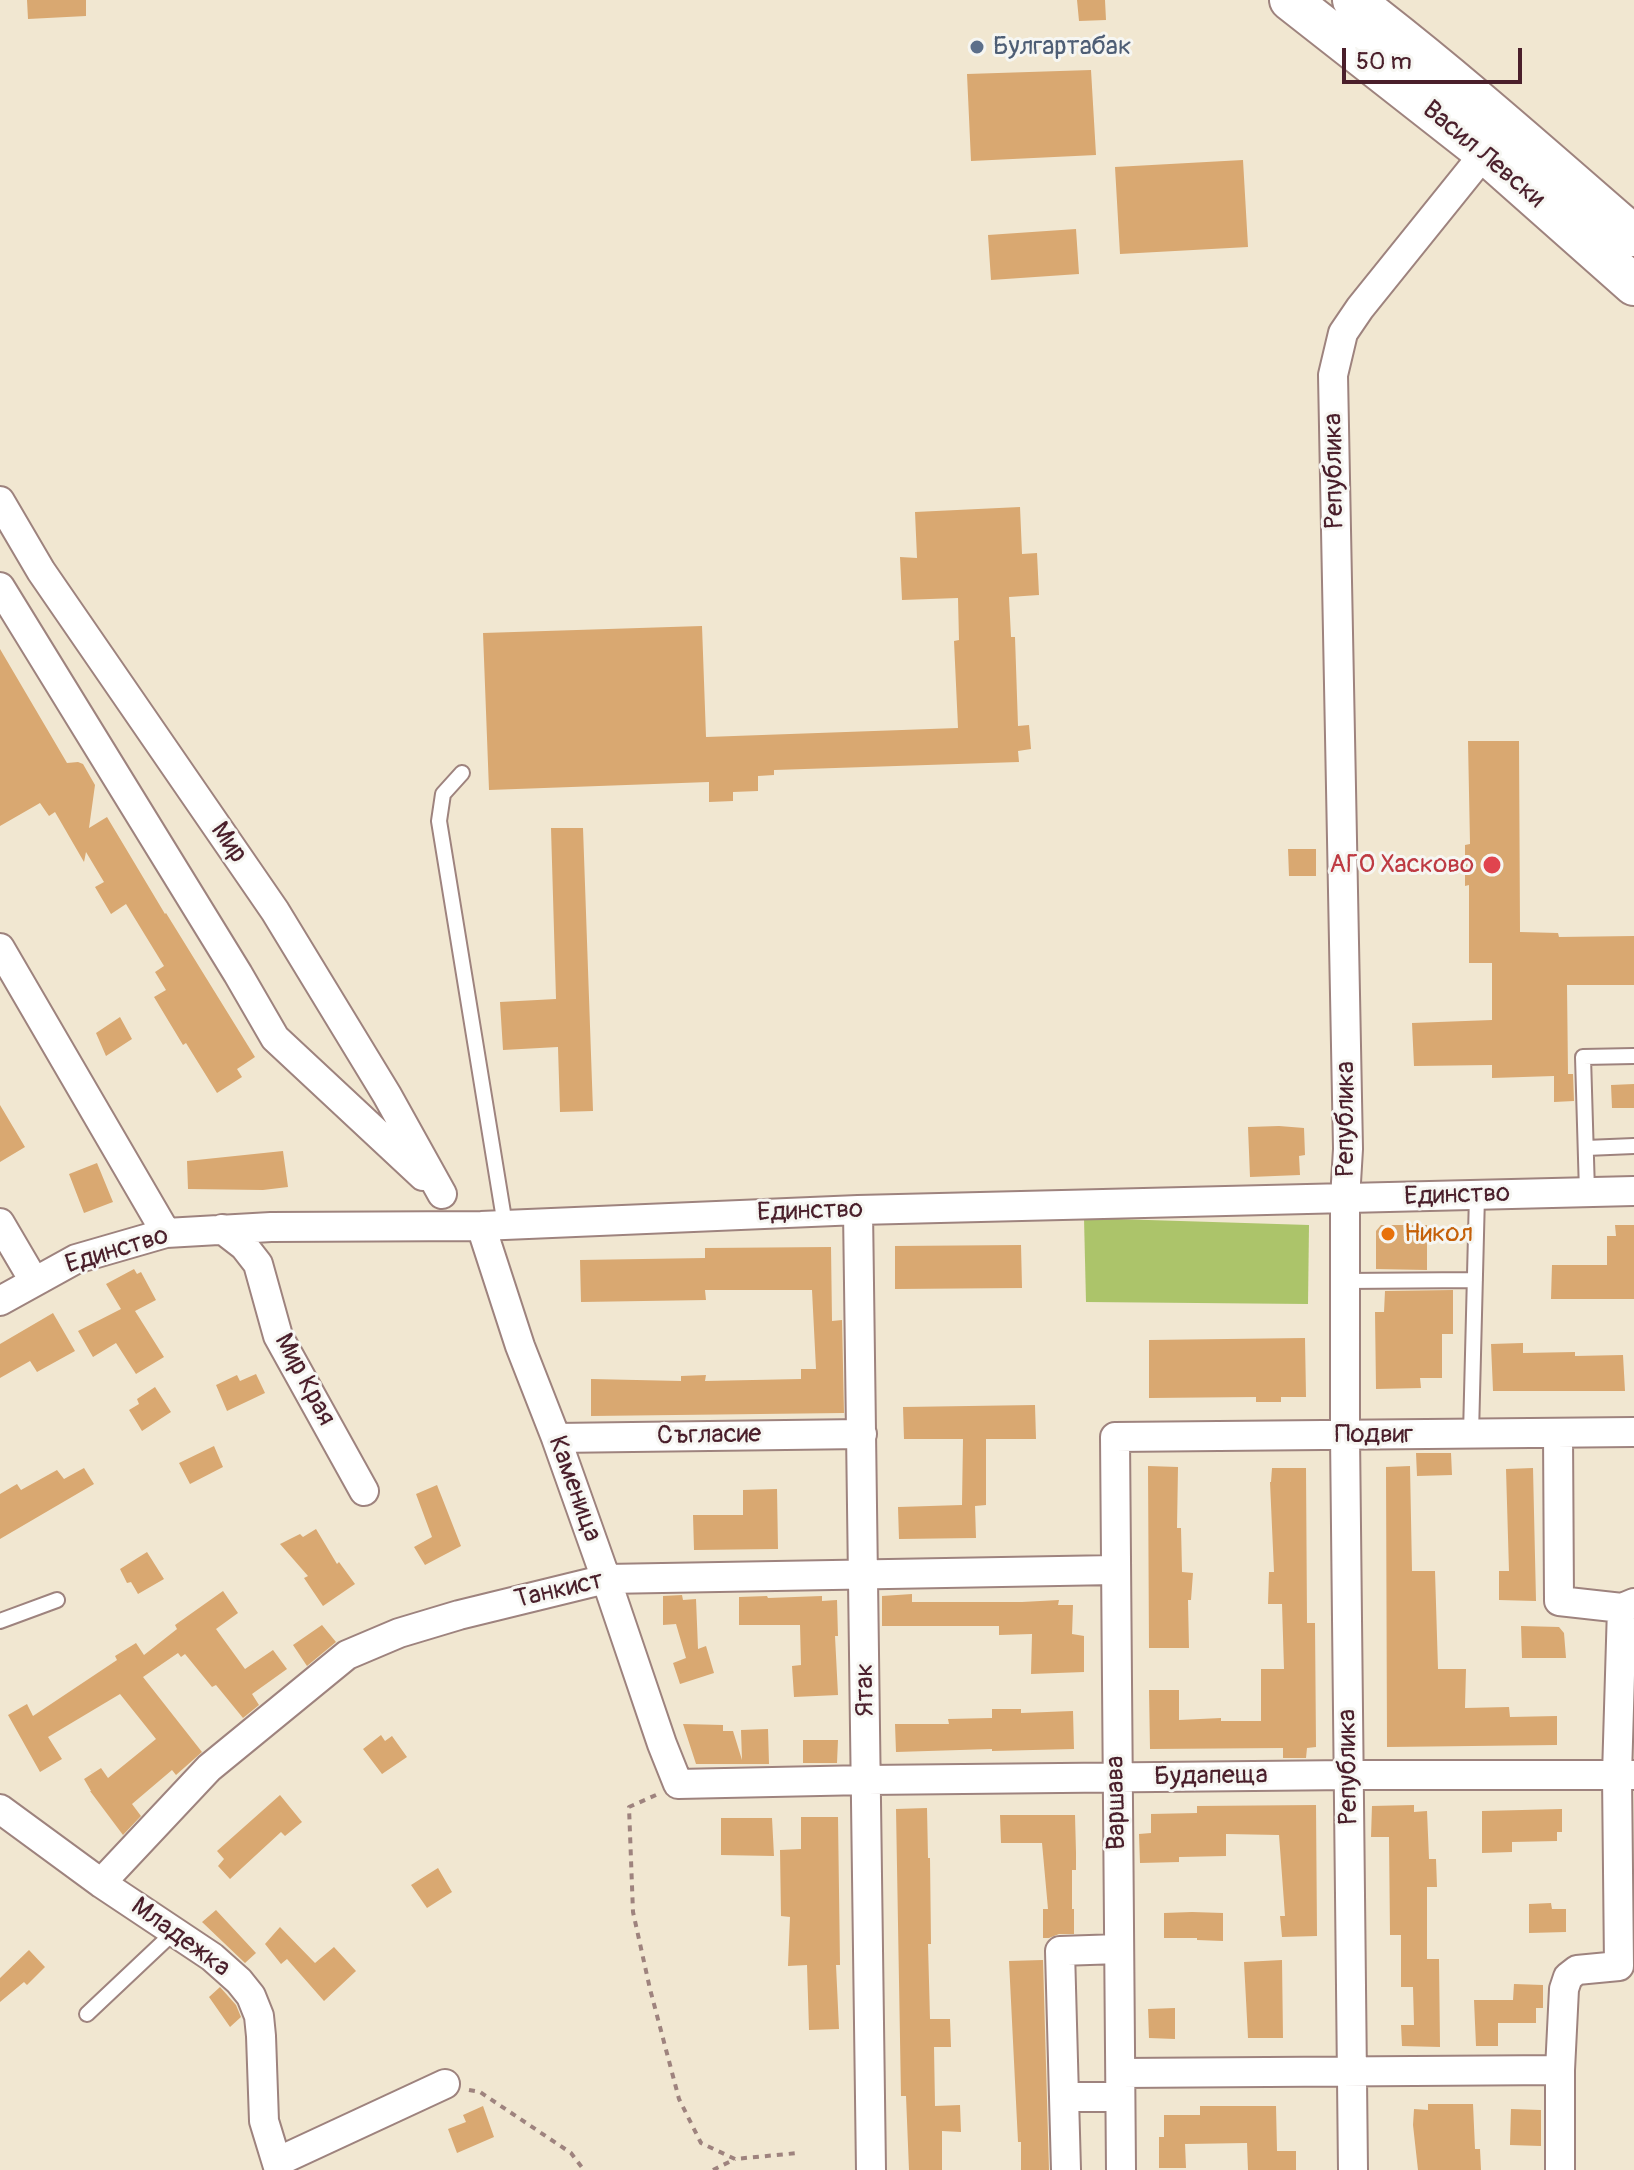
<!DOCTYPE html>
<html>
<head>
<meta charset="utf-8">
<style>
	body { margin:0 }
	#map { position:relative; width:1634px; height:2170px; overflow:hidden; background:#f1e7d1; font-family:Pangolin,sans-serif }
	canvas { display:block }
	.scale { position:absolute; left:1342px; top:48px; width:180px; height:36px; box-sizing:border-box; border:4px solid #4a1f2b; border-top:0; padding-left:10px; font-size:24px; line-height:28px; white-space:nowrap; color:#4a1f2b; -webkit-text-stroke:6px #f6f6f2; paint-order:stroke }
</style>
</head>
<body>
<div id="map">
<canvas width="1634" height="2170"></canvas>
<div class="scale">50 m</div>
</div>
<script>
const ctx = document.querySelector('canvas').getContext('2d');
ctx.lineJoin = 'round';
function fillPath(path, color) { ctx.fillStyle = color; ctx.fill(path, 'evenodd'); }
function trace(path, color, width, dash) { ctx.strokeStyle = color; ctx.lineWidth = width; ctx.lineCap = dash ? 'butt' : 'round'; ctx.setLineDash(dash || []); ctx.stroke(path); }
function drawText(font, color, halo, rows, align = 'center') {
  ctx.font = font + ' Pangolin,sans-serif'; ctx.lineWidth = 6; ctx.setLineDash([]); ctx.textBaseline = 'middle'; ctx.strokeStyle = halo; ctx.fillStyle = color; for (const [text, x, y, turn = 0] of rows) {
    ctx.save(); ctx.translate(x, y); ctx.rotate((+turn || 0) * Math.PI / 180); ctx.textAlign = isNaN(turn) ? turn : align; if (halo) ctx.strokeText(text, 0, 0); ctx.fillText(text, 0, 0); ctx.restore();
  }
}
fillPath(new Path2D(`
	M1084 1218 1309 1225 1308 1304 1086 1302Z`), '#acc46a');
fillPath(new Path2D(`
	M27 0H86V16L28 19Z
	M1077 0H1105L1106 20 1079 21Z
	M1091 70 1096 155 971 161 967 74Z
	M1243 160 1248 247 1120 254 1115 167Z
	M1076 229 1079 274 991 280 988 235Z
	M1020 507 1022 554 1037 553 1039 595 1009 597 1011 637H1015L1018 726 1029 725 1031 749 1018 751 1019 762 774 770V775L758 776V791L733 792V801L709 802V782L489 790 483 633 702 626 706 737 958 728 954 641 959 640 958 598 902 600 900 557 917 558 915 512Z
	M0 649 67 763 78 762 83 764 95 785 89 828 107 817 165 914 166 913 255 1057 237 1069 242 1077 217 1093 186 1043 183 1045 154 997 166 990 155 972 164 966 126 904 111 914 95 887 104 882 86 852 84 862 55 812 49 816 40 803 0 826Z
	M1468 741H1519L1520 932 1558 933 1559 937 1634 936V985H1567L1568 1074H1573L1574 1101 1554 1102V1076L1492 1078V1065L1414 1066 1412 1023 1492 1020V963H1469V885L1465 886V845L1470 844Z
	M551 828H583L593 1111 560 1112 558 1047 503 1050 500 1002 556 999Z
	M1288 849H1316V876H1289Z
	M120 1017 132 1039 106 1056 96 1033Z
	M1634 1084V1108H1612L1611 1085Z
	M0 1105 25 1147 0 1162Z
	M1279 1126 1304 1128 1305 1155 1299 1156 1300 1175 1250 1177 1248 1127Z
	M283 1151 288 1187 263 1190 188 1189 187 1161Z
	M97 1163 113 1202 84 1213 69 1174Z
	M1381 1225H1427V1270L1376 1269V1231Z
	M1615 1225H1634V1299H1551L1552 1265H1607V1236H1616Z
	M1021 1245 1022 1288 895 1289V1246Z
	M831 1247 832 1321 842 1320 844 1413 591 1416V1379L681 1381V1376L706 1375 705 1381 801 1379V1369H816L812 1290H705L706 1300 581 1302 580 1260 705 1258V1248Z
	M134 1269 137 1274 141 1272 156 1300 135 1311 164 1357 136 1374 116 1343 93 1357 78 1331 121 1309 106 1284Z
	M1453 1290V1334H1442V1378H1420L1421 1388 1376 1389 1375 1312H1384L1385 1291Z
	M53 1313 75 1351 37 1372 30 1361 0 1378V1344Z
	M1305 1338 1306 1397H1281V1402H1256V1397L1149 1398V1340Z
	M1523 1343V1353L1575 1352V1356L1623 1355 1625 1391H1493L1491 1344Z
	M256 1374 265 1393 227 1411 216 1385 237 1375 240 1381Z
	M155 1387 171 1412 142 1431 129 1410 139 1404 137 1399Z
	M1035 1405 1036 1439H986V1505L975 1506 976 1538 899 1539 898 1507 962 1505 963 1439H904L903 1407Z
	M214 1446 223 1467 190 1484 179 1463Z
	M1416 1453H1451L1452 1475 1417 1476Z
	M1148 1466 1178 1467 1177 1528H1181L1182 1572 1193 1573 1191 1600H1188L1189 1648H1149Z
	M1410 1466 1412 1571H1435L1438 1669H1466L1465 1708 1509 1707 1510 1717 1557 1716V1745L1387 1747 1386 1467Z
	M84 1468 94 1484 0 1539V1494L17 1484 21 1490 57 1470 64 1479Z
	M1272 1468H1306L1307 1623H1315L1316 1747 1307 1748 1306 1758H1283V1748L1150 1749 1149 1690H1179V1720L1221 1718V1721H1261V1669H1284L1282 1604H1268L1269 1572H1274L1270 1482H1271Z
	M1533 1468 1536 1601 1499 1600V1571H1509L1506 1469Z
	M437 1485 461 1546 425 1565 414 1547 432 1537 416 1494Z
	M777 1489 778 1549 694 1550 693 1515H743V1490Z
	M316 1529 337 1564 339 1562 355 1584 323 1606 304 1578 308 1576 280 1544 300 1534 303 1537Z
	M147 1552 164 1579 138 1594 131 1582 127 1583 120 1569Z
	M223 1591 238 1613 216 1629 245 1669 273 1650 287 1669 252 1694 259 1705 243 1718 216 1685 212 1687 185 1654 181 1657 178 1653 143 1677 202 1752 176 1775 172 1770 132 1804 141 1816 123 1835 90 1791H91L84 1779 101 1768 108 1778 156 1739 120 1694 48 1737 62 1759 40 1772 8 1715 27 1704 33 1716 117 1660 115 1656 136 1643 144 1655 177 1629 175 1625Z
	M912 1594V1602H1022L1059 1600 1058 1605H1073L1072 1634 1084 1636V1672L1031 1674 1032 1634 999 1635V1626H882V1596Z
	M682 1595 683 1600 696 1599 698 1649 706 1646 714 1673 680 1684 673 1663 686 1658 676 1624 663 1625V1596Z
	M767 1596 768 1598 822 1596V1601L837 1600 838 1636H835L838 1695 794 1697 792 1666 801 1665 800 1625H739V1597Z
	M322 1625 336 1642 307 1666 293 1645Z
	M1521 1626 1559 1627 1564 1633 1566 1658H1522Z
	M992 1709H1021V1713L1073 1711 1074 1749 992 1751V1749L896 1752 895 1724H949L948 1719 992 1718Z
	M683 1724 723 1725V1731H733L742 1760 741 1730 768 1729 769 1764H696Z
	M381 1735 385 1741 392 1736 407 1757 382 1774 363 1749Z
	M803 1740H838L837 1763H803Z
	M280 1795 302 1822 285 1836 281 1832 230 1879 218 1866 224 1859 217 1851Z
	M1316 1805 1317 1936 1282 1937 1280 1916H1285L1279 1835 1226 1834V1856L1179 1857V1862L1140 1863 1139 1834 1151 1833V1814L1197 1813V1806Z
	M1414 1805V1812L1427 1811 1429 1859H1436L1437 1887H1427V1959H1439L1440 2047 1402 2046 1401 2025H1414L1413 1987H1401V1935H1390L1389 1837H1371L1372 1806Z
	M927 1808 928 1858H930L931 1944H928L930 2019H950L951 2047H934L935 2106 960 2105 961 2132 942 2131V2170H909L906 2096H901L896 1809Z
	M1562 1809V1832H1557V1841L1512 1842V1852L1482 1853V1811Z
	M1000 1815H1075L1076 1853V1870H1072V1909H1074V1934H1059L1049 1938H1043V1909H1048L1042 1843H1001Z
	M801 1817H838L840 1965H836L839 2029 809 2030 807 1965 788 1966 790 1917 781 1916 780 1850 801 1849Z
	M721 1818H772L774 1856 721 1855Z
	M438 1868 452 1892 427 1908 411 1885Z
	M1551 1903 1552 1909H1566V1932L1529 1933V1904Z
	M216 1910 256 1953 245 1963 202 1922Z
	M1192 1912 1223 1913V1941L1197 1940V1938H1164V1913Z
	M280 1927 315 1963 334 1947 356 1971 324 2001 287 1959 281 1964 265 1944Z
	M29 1950 45 1967 27 1985 24 1982 0 2002V1978Z
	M1043 1960 1049 2170H1021V2142H1018L1009 1961Z
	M1282 1960 1283 2038H1248L1244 1962Z
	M1514 1984 1543 1985V2008H1536V2023H1498V2046H1476L1474 2000H1513Z
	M220 1987 236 2005 241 2017 230 2027 209 1997Z
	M1175 2008V2039L1149 2038 1148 2009Z
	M1428 2104H1473L1475 2149H1480L1481 2170H1418L1413 2125 1414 2109 1428 2110Z
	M483 2106 494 2137 457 2153 448 2129 466 2122 463 2115Z
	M1200 2106H1276L1277 2151H1296V2170H1248L1247 2143 1185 2144 1186 2168H1159V2137H1164V2115H1200Z
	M1511 2109 1541 2110V2146L1510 2145Z`), '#d9a871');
const service = new Path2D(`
	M462 773 443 794 439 821 505 1225
	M1586 1148 1634 1146
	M1587 1192 1583 1057 1634 1056
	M1345 1281 1475 1280
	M1471 1434 1477 1195
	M0 1621 57 1600
	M87 2014 174 1932`);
const minor = new Path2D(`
	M0 501 41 571 275 911 387 1095 442 1194
	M0 587 238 974 275 1038 423 1176
	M0 948 166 1233
	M858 1210 871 2170
	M0 1223 34 1281
	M481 1226 520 1346 556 1438 606 1579 662 1744 678 1784 867 1780 1350 1775H1634
	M222 1229 244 1246 258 1264 278 1336 364 1491
	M0 1301 76 1259 166 1233 271 1227 481 1226 858 1210 1634 1191
	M1558 1433 1559 1601 1622 1608 1634 1603
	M556 1438 862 1434
	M0 1809 101 1883 212 1957 239 1981 251 1996 259 2016 261 2036 264 2121 279 2170
	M101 1883 209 1768 347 1655 399 1633 459 1615 606 1579 1115 1570
	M1121 2073 1560 2070
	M1064 2097H1120
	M277 2162 445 2084
	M1066 2170 1060 1951 1119 1949
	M1121 2170 1115 1437 1634 1432
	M1353 2170 1345 1435V1199L1348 1149 1333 375 1343 333 1360 308 1496 139
	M1560 2170V2070L1564 1989 1568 1977 1577 1970 1619 1966 1617 1775 1622 1608`);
const secondary = new Path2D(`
	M1290 0 1485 153 1634 285
	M1353 0C1450 74 1542 156 1634 236`);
trace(service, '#9e837e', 18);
trace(minor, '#9e837e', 32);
trace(secondary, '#9e837e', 44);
trace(new Path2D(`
	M656 1795 629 1807 633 1912 650 1989 679 2099 701 2143 735 2159 798 2153
	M469 2090 480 2092 571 2153 584 2170
	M713 2170 735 2159`), '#9e837e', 4, [6, 6]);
trace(service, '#fff', 14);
trace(minor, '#fff', 28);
trace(secondary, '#fff', 40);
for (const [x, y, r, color] of [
	[977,47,8,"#5c6f8a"],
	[1492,865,10,"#e0444e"],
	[1388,1234,8,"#e8710a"]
]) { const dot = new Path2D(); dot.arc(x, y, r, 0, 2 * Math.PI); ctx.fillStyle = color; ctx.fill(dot); trace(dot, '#f6f6f2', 3); }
drawText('26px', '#4e5e75', '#f6f6f2', [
	["Булгартабак",993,47]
], 'left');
drawText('26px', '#4a1f2b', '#f6f6f2', [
	["Васил Левски",1483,155,40],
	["Република",1335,471,-91],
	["Мир",228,843,55],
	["Република",1346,1119,-90],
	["Единство",1457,1196,-2],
	["Единство",810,1212,-2],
	["Единство",117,1251,-17],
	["Мир Края",304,1380,62],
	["Подвиг",1374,1435],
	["Съгласие",709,1436,-1],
	["Каменица",574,1489,70],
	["Танкист",559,1591,-13],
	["Ятак",866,1690,-91],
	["Република",1349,1767,-91],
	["Будапеща",1211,1777,-1],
	["Варшава",1117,1803,-91],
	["Младежка",180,1938,36]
]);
drawText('26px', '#be3a42', '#f6f6f2', [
	["АГО Хасково",1474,865]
], 'right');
drawText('26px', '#c56008', '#f6f6f2', [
	["Никол",1404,1234]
], 'left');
</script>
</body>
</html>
